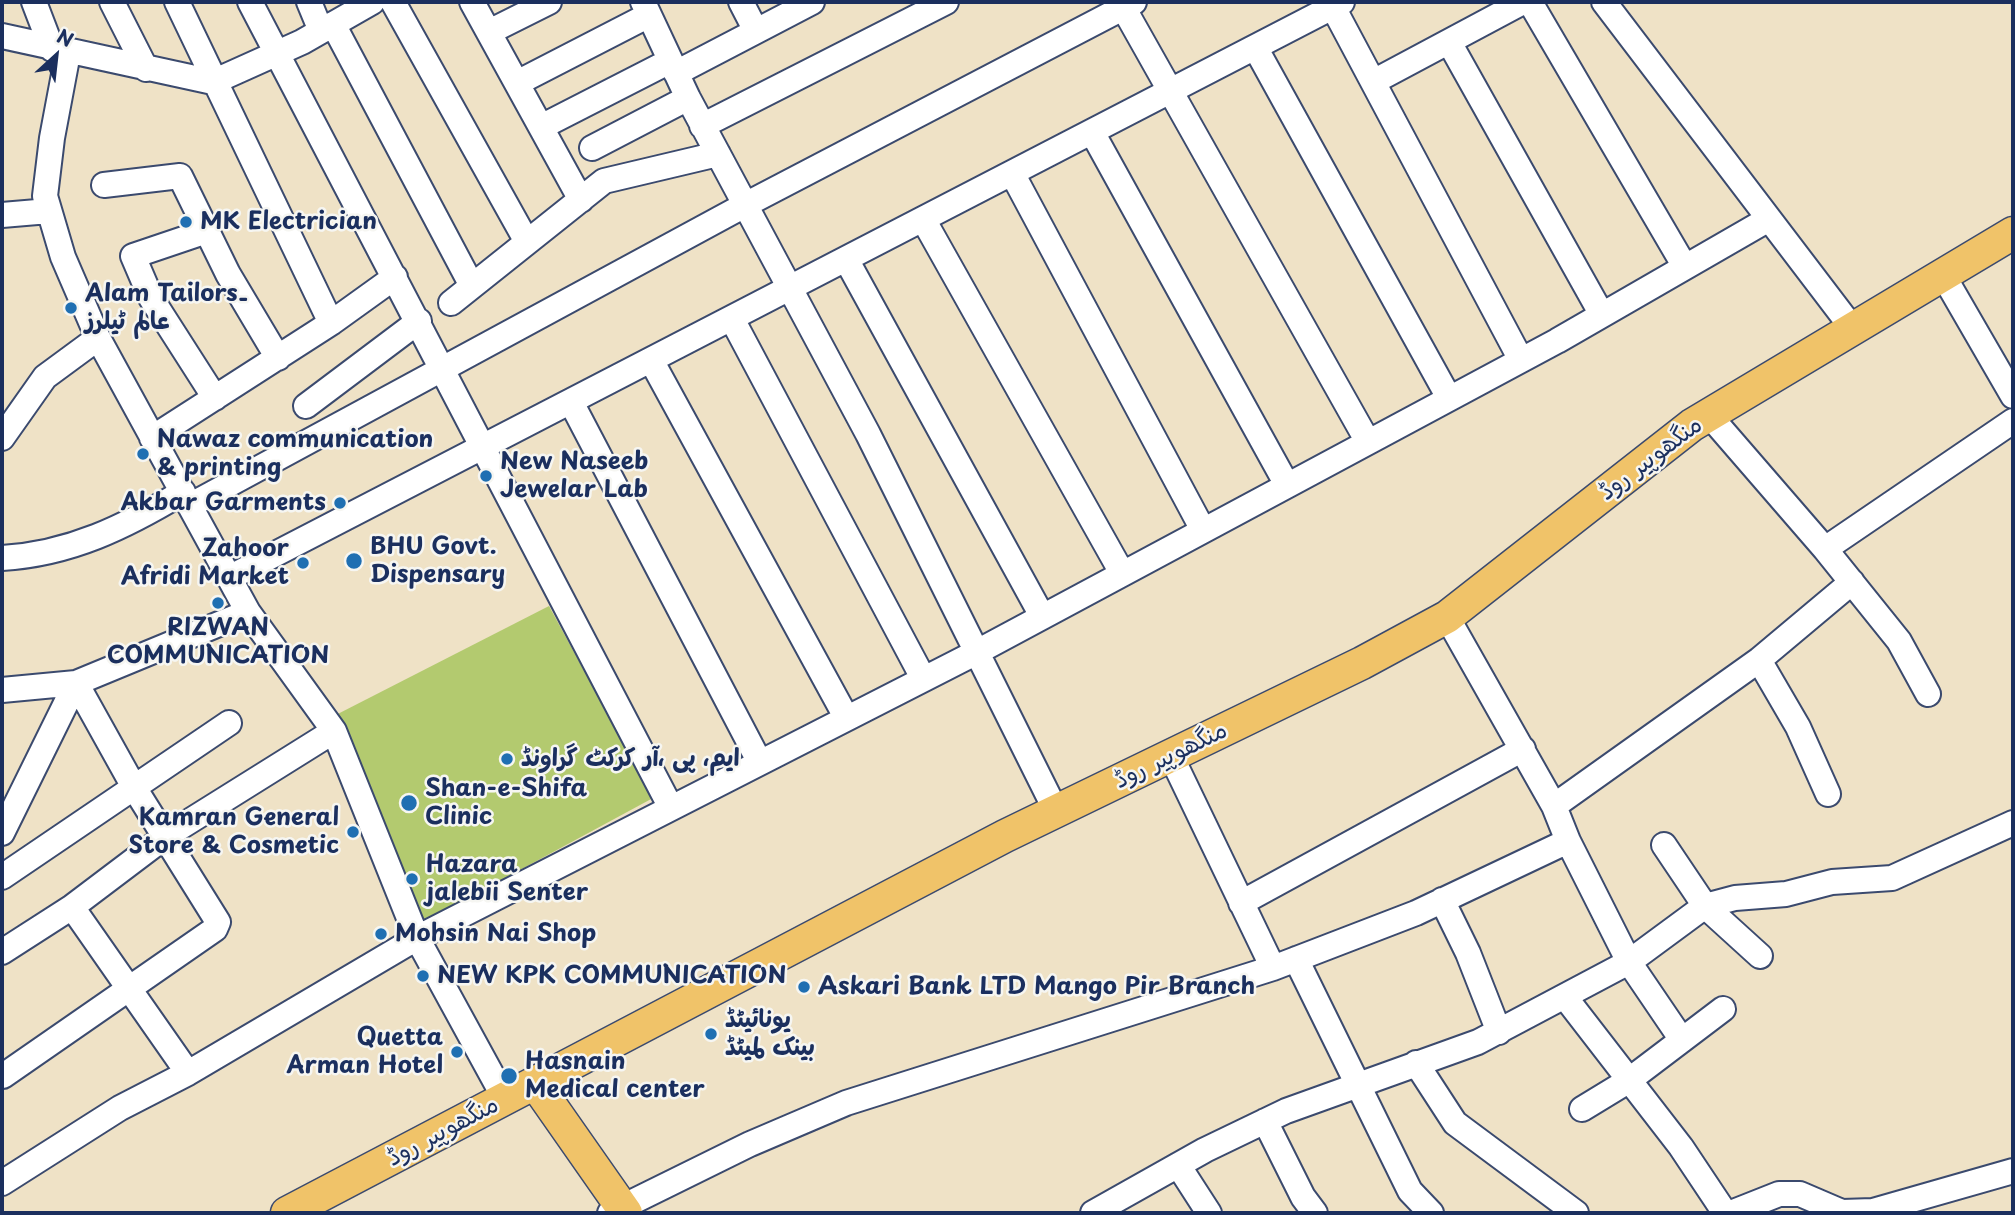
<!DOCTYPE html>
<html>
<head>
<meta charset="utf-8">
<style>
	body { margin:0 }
	#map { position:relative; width:2015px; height:1215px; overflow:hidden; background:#efe2c6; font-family:"Playpen Sans",sans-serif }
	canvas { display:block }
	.frame { position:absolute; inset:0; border:4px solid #1b2f5e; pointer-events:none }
	.north { position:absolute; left:21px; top:21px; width:70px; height:70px; -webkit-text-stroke:5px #f6f6f2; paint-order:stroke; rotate:27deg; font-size:19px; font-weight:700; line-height:28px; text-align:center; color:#1b2f5e }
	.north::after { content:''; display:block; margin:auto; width:24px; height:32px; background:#1b2f5e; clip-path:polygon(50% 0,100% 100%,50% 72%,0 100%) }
</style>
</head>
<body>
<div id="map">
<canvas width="2015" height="1215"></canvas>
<div class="frame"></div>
<div class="north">N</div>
</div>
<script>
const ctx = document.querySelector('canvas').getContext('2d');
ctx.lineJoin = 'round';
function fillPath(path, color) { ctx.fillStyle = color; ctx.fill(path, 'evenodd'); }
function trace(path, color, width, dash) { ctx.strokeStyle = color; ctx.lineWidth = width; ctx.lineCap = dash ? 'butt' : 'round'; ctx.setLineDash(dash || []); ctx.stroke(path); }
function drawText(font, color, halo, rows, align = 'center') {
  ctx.font = font + ' "Playpen Sans","Playpen Sans Arabic",sans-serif'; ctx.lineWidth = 5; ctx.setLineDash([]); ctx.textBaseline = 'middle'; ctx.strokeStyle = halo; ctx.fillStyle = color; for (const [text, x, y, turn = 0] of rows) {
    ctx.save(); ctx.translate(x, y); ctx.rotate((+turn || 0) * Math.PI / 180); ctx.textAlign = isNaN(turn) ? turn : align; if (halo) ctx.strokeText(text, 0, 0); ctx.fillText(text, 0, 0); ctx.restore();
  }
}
fillPath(new Path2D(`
	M549 606 653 798 420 924 324 721Z`), '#b3ca6f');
const minor = new Path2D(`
	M34 2 52 49
	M112 2 146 69
	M177 2 331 323
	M250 2 670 806
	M309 2 321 31
	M393 2 527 242
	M472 2 581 200
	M643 2 688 98 868 434 1056 811
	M741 2 756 31
	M1530 2 1685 267
	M1604 2 1853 329
	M1123 7 1368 442
	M1333 7 1521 360
	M333 24 472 286
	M489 32 549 2
	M2 36 213 82 302 42 372 2
	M1449 42 1602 315
	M1255 47 1449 398
	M68 53 52 138 45 196 63 257 98 338 248 612 334 731 417 938 505 1099
	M676 73 812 2
	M1373 82 1523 2
	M517 83 649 15
	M702 126 946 2
	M541 127 670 61
	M1092 132 1287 485
	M592 148 688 98
	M1012 173 1203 530
	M104 185 180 176 228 274 278 358
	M2 215 49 211
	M923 219 1122 573
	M207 231 133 256 151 298 215 398
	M846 259 1042 616
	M1943 275 2013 396
	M451 303 604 181 718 154
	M732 319 923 678
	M651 360 846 717
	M571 402 759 761
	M306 406 419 321
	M1709 415 1825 549 1899 641 1928 694
	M2 438 45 377 98 338
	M152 438 331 323 395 277
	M191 505 745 205 1134 2
	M1825 549 2013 421
	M2 558C70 554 125 527 183 492
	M229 578 1342 2
	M1447 617 1554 806 1568 841 1629 962 1682 1040
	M1759 660 1798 727 1828 794
	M2 690 76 683 135 789 218 922 215 929 3 1076
	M1171 756 1273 968
	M1554 806 1759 660 1852 582
	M2 833 76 683 248 612
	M1664 845 1705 906 1735 898 1786 894 1832 882 1892 878 2013 823
	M2 877 229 723
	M1442 900 1468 953 1499 1032
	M1241 903 1523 749
	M72 907 188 1073
	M2 952 72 907 166 836 334 731
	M1296 959 1410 1191 1431 1213
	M1565 997 1681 1147 1725 1213
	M1416 1063 1455 1123 1576 1213
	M1582 1109 1628 1081 1723 1009
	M1265 1121 1303 1197 1315 1213
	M1178 1165 1209 1213
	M2 1183 120 1108 188 1073 417 938 977 652 1557 341 1767 220
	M610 1213 750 1144 846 1103 1273 968 1416 913 1568 841
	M1093 1213 1205 1150 1286 1111 1478 1042 1629 962 1705 906 1760 956
	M1731 1213 1779 1194H1800L1842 1212 1873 1211 2013 1171`);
const major = new Path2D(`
	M535 1083 626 1213
	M287 1213 1005 836 1362 663 1447 617 1692 425 2013 233`);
trace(minor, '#3b4a6e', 28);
trace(major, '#3b4a6e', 35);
trace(minor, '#fff', 24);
trace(major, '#f0c369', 32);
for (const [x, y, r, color] of [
	[186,222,7,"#1f6fb2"],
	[71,308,7,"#1f6fb2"],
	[143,454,7,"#1f6fb2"],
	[486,476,7,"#1f6fb2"],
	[340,503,7,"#1f6fb2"],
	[354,561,9,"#1f6fb2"],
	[303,563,7,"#1f6fb2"],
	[218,603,7,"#1f6fb2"],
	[507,759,7,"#1f6fb2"],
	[409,803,9,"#1f6fb2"],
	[353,832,7,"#1f6fb2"],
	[412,879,7,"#1f6fb2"],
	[381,934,7,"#1f6fb2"],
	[423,976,7,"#1f6fb2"],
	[804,987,7,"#1f6fb2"],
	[711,1034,7,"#1f6fb2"],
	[457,1052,7,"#1f6fb2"],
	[509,1076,9,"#1f6fb2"]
]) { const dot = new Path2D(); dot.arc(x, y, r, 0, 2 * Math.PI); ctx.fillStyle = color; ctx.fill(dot); trace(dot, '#f6f6f2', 2.5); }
drawText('bold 24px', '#1b2f5e', '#f6f6f2', [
	["MK Electrician",200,222],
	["Alam Tailors۔",85,294],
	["عالم ٹیلرز",85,322],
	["Nawaz communication",157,440],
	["& printing",157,468],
	["New Naseeb",500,462],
	["Jewelar Lab",500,490],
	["Akbar Garments",326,503,"right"],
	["BHU Govt.",370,547],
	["Dispensary",370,575],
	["Zahoor",289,549,"right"],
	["Afridi Market",289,577,"right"],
	["RIZWAN",218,628,"center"],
	["COMMUNICATION",218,656,"center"],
	["ایم، پی ،آر کرکٹ گراونڈ",521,759],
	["Shan-e-Shifa",425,789],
	["Clinic",425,817],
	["Kamran General",339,818,"right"],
	["Store & Cosmetic",339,846,"right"],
	["Hazara",426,865],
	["jalebii Senter",426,893],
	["Mohsin Nai Shop",395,934],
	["NEW KPK COMMUNICATION",437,976],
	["Askari Bank LTD Mango Pir Branch",818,987],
	["یونائیٹڈ",725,1020],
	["بینک لمیٹڈ",725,1048],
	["Quetta",443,1038,"right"],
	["Arman Hotel",443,1066,"right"],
	["Hasnain",525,1062],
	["Medical center",525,1090]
], 'left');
drawText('24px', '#1b2f5e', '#f6f6f2', [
	["منگھوپیر روڈ",1651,459,-37],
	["منگھوپیر روڈ",1171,756,-26],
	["منگھوپیر روڈ",443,1132,-28]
]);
</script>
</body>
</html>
